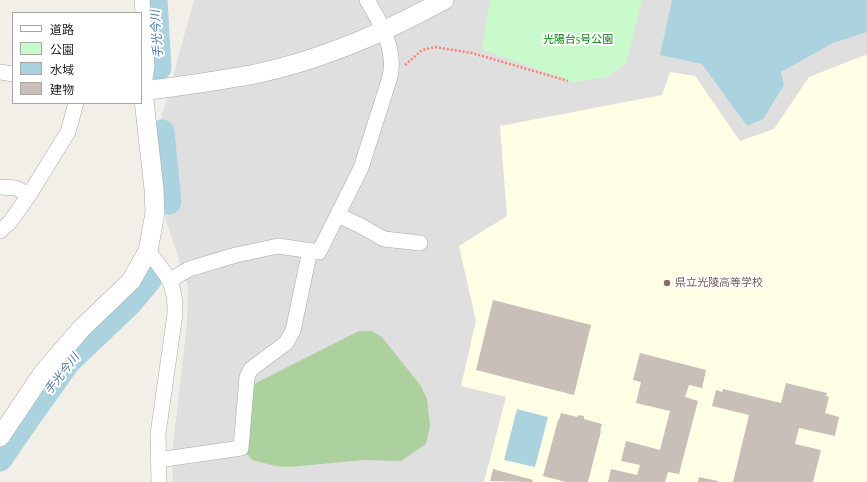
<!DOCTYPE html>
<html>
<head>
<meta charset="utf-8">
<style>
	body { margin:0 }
	#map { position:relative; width:867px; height:482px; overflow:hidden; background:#f2efe9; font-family:"Alegreya Sans","Noto Sans JP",sans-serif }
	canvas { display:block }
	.legend { position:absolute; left:12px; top:12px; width:130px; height:92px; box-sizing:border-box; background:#fff; border:1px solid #a7a7a7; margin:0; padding:5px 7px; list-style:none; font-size:12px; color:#222 }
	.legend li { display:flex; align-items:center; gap:8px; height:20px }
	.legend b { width:20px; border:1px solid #a7a7a7 }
</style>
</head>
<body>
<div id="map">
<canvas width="867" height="482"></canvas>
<ul class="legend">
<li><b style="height:5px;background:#fff"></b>道路</li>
<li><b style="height:11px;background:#c8facc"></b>公園</li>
<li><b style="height:11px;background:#aad3df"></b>水域</li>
<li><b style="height:11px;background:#c7bfb8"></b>建物</li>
</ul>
</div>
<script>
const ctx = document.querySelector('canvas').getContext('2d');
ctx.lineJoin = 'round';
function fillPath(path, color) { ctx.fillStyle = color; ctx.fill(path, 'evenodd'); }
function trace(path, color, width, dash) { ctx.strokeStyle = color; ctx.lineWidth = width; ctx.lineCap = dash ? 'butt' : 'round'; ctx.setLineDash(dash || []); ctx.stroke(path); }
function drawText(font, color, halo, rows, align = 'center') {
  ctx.font = font + ' "Alegreya Sans","Noto Sans JP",sans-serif'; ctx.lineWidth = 4; ctx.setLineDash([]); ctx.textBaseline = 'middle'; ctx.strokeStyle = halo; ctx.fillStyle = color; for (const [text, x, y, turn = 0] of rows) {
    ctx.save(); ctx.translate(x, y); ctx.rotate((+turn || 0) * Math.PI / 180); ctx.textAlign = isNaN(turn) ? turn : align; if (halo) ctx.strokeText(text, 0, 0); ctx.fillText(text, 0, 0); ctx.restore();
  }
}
fillPath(new Path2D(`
	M194 0H867V482H173L172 454 187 324 188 286 166 221 157 134Z`), '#e0dfdf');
fillPath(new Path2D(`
	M865 55 867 56V482H484L506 397 461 386 476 321 459 246 507 216 500 126 662 95 670 72 695 76 740 141 774 129 809 77Z`), '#ffffe5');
fillPath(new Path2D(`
	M359 331H371L381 336 421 386 427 399 430 427 426 444 401 461 363 460 290 467 275 466 252 460 247 454 244 436 254 384Z`), '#add19e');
fillPath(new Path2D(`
	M490 0H642L626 64 607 77 573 82 482 49Z`), '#c8facc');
fillPath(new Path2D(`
	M672 0H867V32L833 43 781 72 784 85 763 119 747 126 702 64 660 55Z
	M517 409 548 417 535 467 504 460Z`), '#aad3df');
trace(new Path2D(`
	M155 0 159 68
	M162 132 169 202
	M0 459 26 421 68 362 129 304 150 279`), '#aad3df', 25);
fillPath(new Path2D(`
	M493 300 591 325 574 395 476 370Z
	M640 353 706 370 702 388 689 385 685 397 698 401 679 474 668 472 665 482H608L611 469 637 475 640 465 621 461 626 441 660 450 670 411 636 403 641 382 633 380Z
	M786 383 827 393 826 396 829 397 825 413 839 417 835 436 799 428 795 444 821 450 813 482H733L749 415 712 406 716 390 722 392 723 389 781 403Z
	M561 413 577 417 578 415 584 416V419L602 424 600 431H601L588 482H566L543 476 558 420H559Z
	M493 469 533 480 532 482 490 481Z
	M699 477 718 481V482H698Z`), '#c7bfb8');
const minor = new Path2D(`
	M0 72 13 74
	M141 90 143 91 147 66 142 0
	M0 187 16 188 29 195
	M338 215 361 226 384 239 420 243
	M0 231 10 222 29 195 68 132 76 103
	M148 251C166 275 176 282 175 314L158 434 159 482
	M170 280 189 269 236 255 278 246 319 252 361 168 390 77C396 49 381 23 367 0
	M158 460 241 448 247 377 251 369 286 343 293 331 310 250`);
const tertiary = new Path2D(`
	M0 437 43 373 81 329 131 281 148 251 155 213 154 189 143 91C181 86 218 81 255 74 322 60 384 33 444 0`);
trace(minor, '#a9a9a9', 16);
trace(tertiary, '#a9a9a9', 20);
trace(new Path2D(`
	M405 65 422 50 435 47 472 53 568 81`), '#fa8072', 2.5, [2, 2]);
trace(minor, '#fff', 15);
trace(tertiary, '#fff', 19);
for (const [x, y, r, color] of [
	[667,283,4,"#8d6e63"]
]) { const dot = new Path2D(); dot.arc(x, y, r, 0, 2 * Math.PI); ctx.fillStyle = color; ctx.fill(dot); trace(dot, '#fff', 1.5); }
drawText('11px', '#0c8416', '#fff', [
	["光陽台5号公園",578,40]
]);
drawText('11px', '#785e54', '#fff', [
	["県立光陵高等学校",675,283]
], 'left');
drawText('italic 12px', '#4a7aab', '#fff', [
	["手光今川",157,34,-94],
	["手光今川",62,374,-52]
]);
</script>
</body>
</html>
